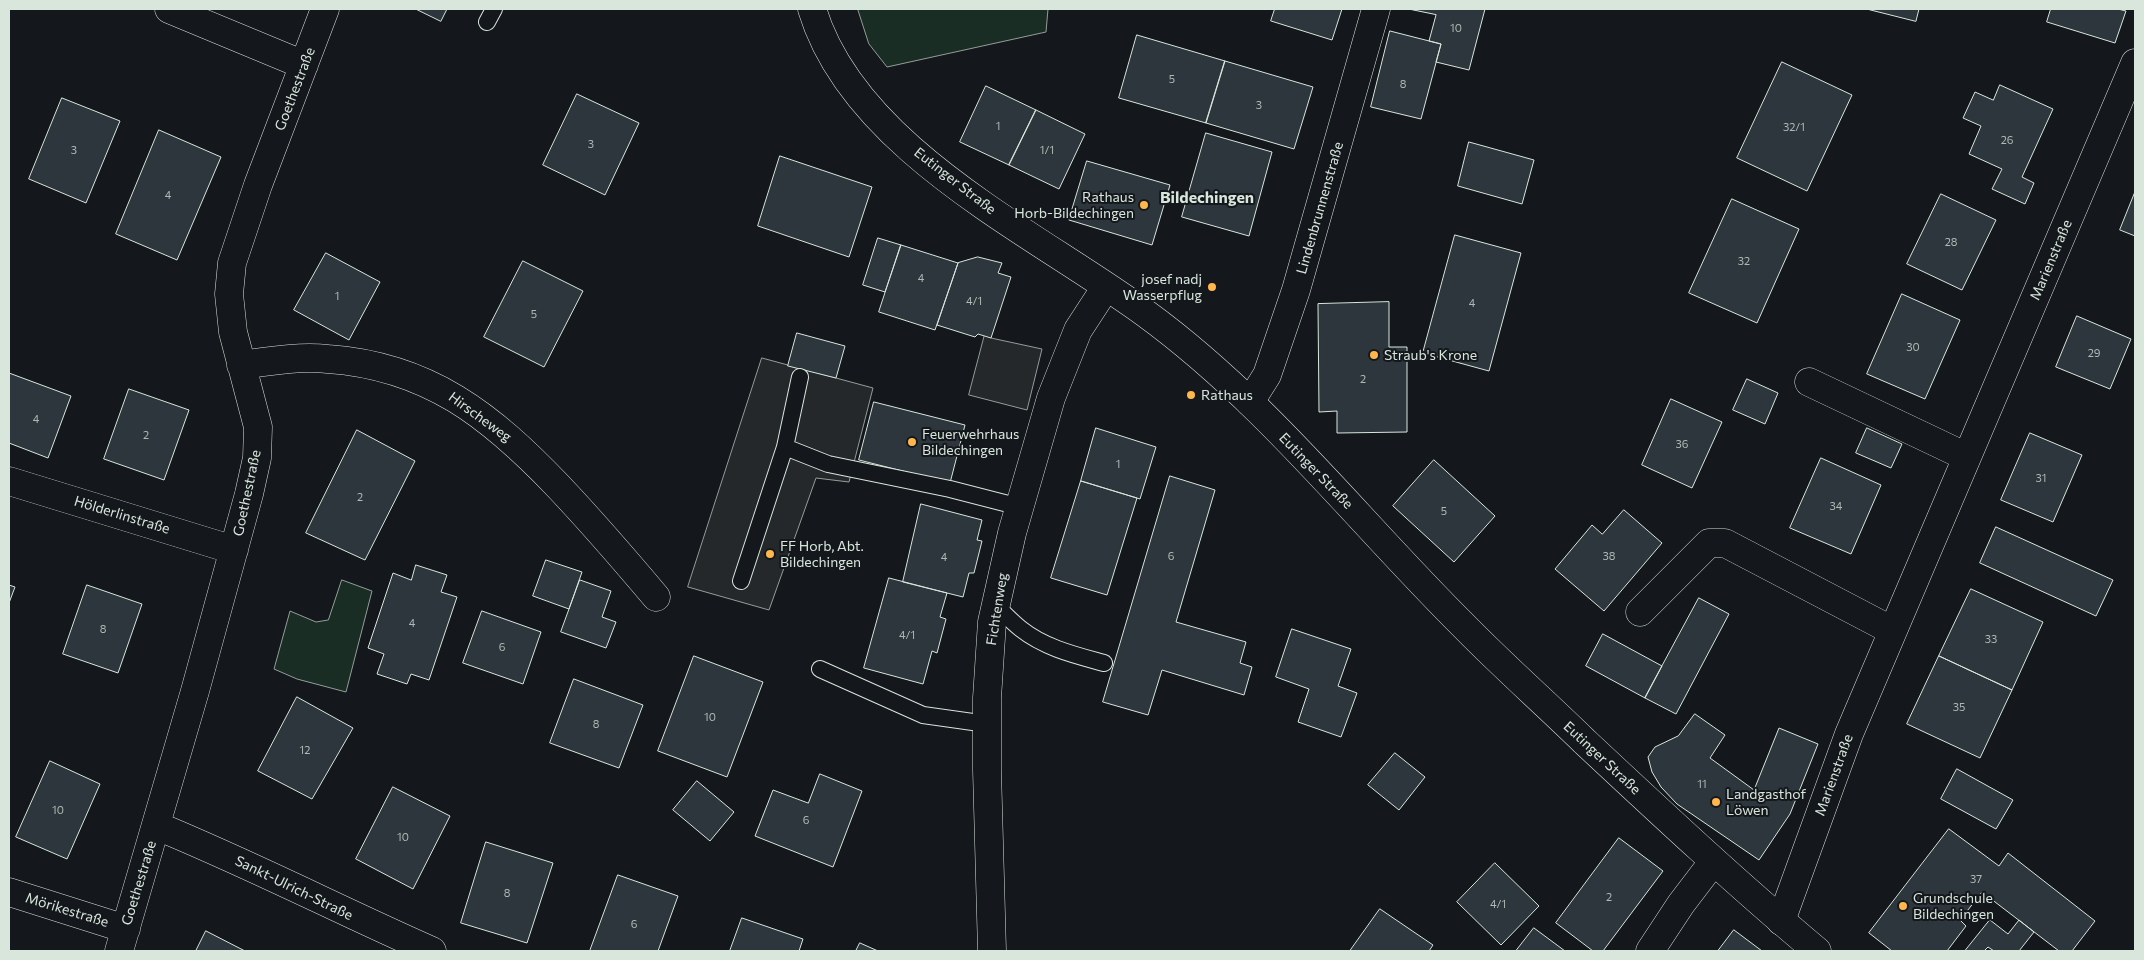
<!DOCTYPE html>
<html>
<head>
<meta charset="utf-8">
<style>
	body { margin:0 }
	#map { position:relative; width:2144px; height:960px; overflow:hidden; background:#14181c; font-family:Commissioner,sans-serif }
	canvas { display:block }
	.frame { position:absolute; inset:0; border:10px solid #d8e6dc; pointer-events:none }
</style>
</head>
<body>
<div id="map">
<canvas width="2144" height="960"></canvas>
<div class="frame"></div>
</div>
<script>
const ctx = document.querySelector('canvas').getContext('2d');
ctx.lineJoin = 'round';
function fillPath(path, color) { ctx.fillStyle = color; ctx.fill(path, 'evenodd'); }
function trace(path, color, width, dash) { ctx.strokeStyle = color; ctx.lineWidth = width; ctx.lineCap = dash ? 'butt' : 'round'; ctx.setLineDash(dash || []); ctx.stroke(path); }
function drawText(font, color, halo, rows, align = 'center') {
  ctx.font = font + ' Commissioner,sans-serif'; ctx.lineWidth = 4; ctx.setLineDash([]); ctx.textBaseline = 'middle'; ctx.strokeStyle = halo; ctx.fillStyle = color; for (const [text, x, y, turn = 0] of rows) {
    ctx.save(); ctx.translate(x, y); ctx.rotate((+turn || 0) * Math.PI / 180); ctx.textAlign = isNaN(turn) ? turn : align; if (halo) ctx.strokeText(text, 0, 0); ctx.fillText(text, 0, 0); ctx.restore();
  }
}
const green = new Path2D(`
	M858 9H1048L1046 32 887 67 869 44Z
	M342 580 372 591 346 692 297 679 274 669 290 611 316 622 328 620Z`);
fillPath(green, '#1a2d24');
trace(green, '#939e99', 1);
const parking = new Path2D(`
	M985 334 991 338 1042 349 1027 410 969 395Z
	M762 358 873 388 849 482 816 478 769 610 688 587Z`);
fillPath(parking, '#24282b');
trace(parking, '#939e99', 1);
const building = new Path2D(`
	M416 9H447L441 21Z
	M1275 9H1342L1332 40 1271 21Z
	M1409 9H1485L1469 70 1436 62 1441 44 1429 41 1436 15Z
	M1867 9H1919L1916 21Z
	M2051 9H2118L2126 11 2115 43 2047 22Z
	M1390 31 1441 44 1421 119 1371 107Z
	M1137 35 1225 61 1206 123 1119 98Z
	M1225 61 1313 87 1294 149 1206 123Z
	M1782 62 1852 95 1807 191 1737 158Z
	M2000 85 2053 109 2022 177 2034 183 2025 204 1992 189 2002 169 1969 154 1981 126 1963 118 1975 92 1993 100Z
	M986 86 1036 110 1009 165 960 142Z
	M577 94 639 123 605 195 543 165Z
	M62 98 120 121 86 203 29 179Z
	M1036 110 1085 134 1059 189 1009 165Z
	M159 130 221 157 177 260 116 234Z
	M1206 133 1272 152 1249 236 1182 217Z
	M1469 142 1534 160 1522 204 1458 186Z
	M780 156 872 187 849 257 758 226Z
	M1087 161 1170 185 1152 245 1069 220Z
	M2135 192V236L2120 230Z
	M1941 194 1996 220 1962 290 1907 264Z
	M1732 199 1799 229 1757 323 1689 293Z
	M1455 235 1521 253 1489 371 1423 353Z
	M878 238 901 245 885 292 863 285Z
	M901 245 958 263 935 330 879 312Z
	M326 253 380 282 349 340 294 310Z
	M978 257 1002 263 998 273 1011 277 991 338 978 334 975 337 937 325 958 263Z
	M523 261 583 291 544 367 484 337Z
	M1902 294 1960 320 1925 399 1867 374Z
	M1389 302V347H1407V432L1337 433V411L1319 412 1318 304Z
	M2077 316 2131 339 2110 389 2056 367Z
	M797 333 845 346 836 378 788 366Z
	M9 373 71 396 48 458 9 443Z
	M1747 379 1778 393 1765 424 1733 410Z
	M129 389 189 410 164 480 104 459Z
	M1671 399 1722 422 1692 488 1642 465Z
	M874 402 965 425 950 483 859 460Z
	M1096 428 1156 447 1140 499 1081 481Z
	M1867 428 1902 444 1891 468 1856 453Z
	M357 430 415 461 365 560 306 533Z
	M2030 433 2082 455 2053 522 2001 500Z
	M1821 458 1881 485 1851 554 1790 528Z
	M1434 460 1495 516 1454 562 1393 506Z
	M1170 476 1215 490 1176 622 1246 642 1240 663 1252 667 1244 695 1162 670 1148 715 1103 702Z
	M1081 481 1137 498 1107 595 1051 578Z
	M921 504 982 520 977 540 982 541 974 573H969L963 597 903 582Z
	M1624 510 1662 543 1604 611 1555 569 1592 525 1602 534Z
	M1996 527 2113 580 2096 616 1980 563Z
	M546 560 582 572 569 609 533 596Z
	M416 565 447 575 441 592 457 597 429 680 411 674 407 684 377 674 384 654 368 648 393 573 411 580Z
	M889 578 947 593 940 617 946 619 937 653 932 651 923 684 864 668Z
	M580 580 611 591 602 617 616 622 606 648 561 632Z
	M9 585 15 587 9 603Z
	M87 585 142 604 118 673 63 654Z
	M1971 589 2043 622 2012 690 1939 656Z
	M1699 598 1729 614 1676 714 1645 698Z
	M482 611 541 632 523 684 463 663Z
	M1292 629 1351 649 1338 686 1357 693 1341 737 1298 722 1309 689 1276 677Z
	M1603 634 1662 666 1645 698 1586 666Z
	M694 656 763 682 727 777 658 751Z
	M1939 656 2012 690 1980 758 1907 724Z
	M574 679 643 705 619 768 550 743Z
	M297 697 353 728 312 799 258 771Z
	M1695 714 1725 735 1710 758 1754 790 1779 728 1818 744 1790 814 1759 860 1677 804 1661 787 1652 772 1648 757 1655 747 1678 736Z
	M1395 753 1425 777 1399 810 1368 785Z
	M50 761 100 784 67 859 16 837Z
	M1957 769 2013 800 1996 829 1941 799Z
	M820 774 862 791 833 867 755 836 773 790 808 803Z
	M697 781 734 812 710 841 673 810Z
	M393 787 450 816 413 889 356 859Z
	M1949 829 1999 866 2008 853 2095 921 2072 951H2059L1982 892 1960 920 1966 926 1947 951H1892L1869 933Z
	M1619 838 1663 871 1603 951H1593L1556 923Z
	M486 842 553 863 527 943 461 923Z
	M1495 863 1539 906 1501 945 1457 902Z
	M618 875 678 896 658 951H590Z
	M1380 909 1433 945 1429 951H1350Z
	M742 918 803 939 799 951H730Z
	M1990 920 2008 934 2019 920 2034 932 2019 951H1994L1988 947 1984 951H1965Z
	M1534 928 1565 951H1516Z
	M1734 930 1762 951H1718Z
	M206 931 245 951H196Z
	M860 943 878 951H856Z`);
fillPath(building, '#2c363c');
trace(building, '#d8e6dc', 1);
const lane = new Path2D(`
	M487 22 494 9
	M785 447 800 377
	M741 581 785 447 828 464 950 489 1020 507
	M995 605C1004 613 1012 622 1021 629 1045 648 1075 655 1104 663
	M820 669 923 715 987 724`);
const street = new Path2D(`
	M169 9 304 65
	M241 365C270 361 299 356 328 359 429 366 491 416 558 486 592 522 624 559 656 597
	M1809 382 1967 457
	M1250 402 1267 375 1296 290 1376 9
	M9 481 234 550
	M1640 612 1709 543H1725L1893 631
	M157 826C250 864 339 910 432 951
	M9 892 126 929
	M1781 921 1849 734 2135 63
	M119 951 195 691 249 494 257 458 258 427 233 332 229 294 232 263 258 185 325 9
	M992 951 987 770V698L992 622 1012 533 1051 398 1078 330 1106 287
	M1650 951 1681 904 1713 862`);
const primary = new Path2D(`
	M812 9C854 149 1034 232 1145 313 1266 401 1358 521 1463 625 1502 665 1544 702 1584 741 1660 812 1737 884 1817 951`);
trace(lane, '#d8e6dc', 18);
trace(street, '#d8e6dc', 29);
trace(primary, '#d8e6dc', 29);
trace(lane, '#14181c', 16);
trace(street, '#14181c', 28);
trace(primary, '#14181c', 28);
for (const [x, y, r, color] of [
	[1144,205,5,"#ffb74d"],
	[1212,287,5,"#ffb74d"],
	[1374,355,5,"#ffb74d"],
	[1191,395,5,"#ffb74d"],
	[912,442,5,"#ffb74d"],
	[770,554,5,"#ffb74d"],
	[1716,802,5,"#ffb74d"],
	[1903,906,5,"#ffb74d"]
]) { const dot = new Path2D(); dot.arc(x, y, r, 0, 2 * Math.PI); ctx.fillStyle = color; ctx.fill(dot); trace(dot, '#14181c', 2); }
drawText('11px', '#adbab4', null, [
	["10",1456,28],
	["5",1172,79],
	["8",1403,84],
	["3",1259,105],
	["1",998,126],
	["32/1",1794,127],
	["26",2007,140],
	["3",591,144],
	["3",74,150],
	["1/1",1047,150],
	["4",168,195],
	["28",1951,242],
	["32",1744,261],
	["4",921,278],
	["1",337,296],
	["4/1",974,301],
	["4",1472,303],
	["5",534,314],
	["30",1913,347],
	["29",2094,353],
	["2",1363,379],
	["4",36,419],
	["2",146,435],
	["36",1682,444],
	["1",1118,464],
	["31",2041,478],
	["2",360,497],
	["34",1836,506],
	["5",1444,511],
	["6",1171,556],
	["38",1609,556],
	["4",944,557],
	["4",412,623],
	["8",103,629],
	["4/1",907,635],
	["33",1991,639],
	["6",502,647],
	["35",1959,707],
	["10",710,717],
	["8",596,724],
	["12",305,750],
	["11",1702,784],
	["10",58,810],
	["6",806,820],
	["10",403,837],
	["37",1976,879],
	["8",507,893],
	["2",1609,897],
	["4/1",1498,904],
	["6",634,924]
]);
drawText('14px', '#d8e6dc', '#14181c', [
	["Goethestraße",295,89,-69],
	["Eutinger Straße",955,181,38],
	["Lindenbrunnenstraße",1320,208,-74],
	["Marienstraße",2051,260,-67],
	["Hirscheweg",480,417,36],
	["Eutinger Straße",1316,471,46],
	["Goethestraße",247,493,-78],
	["Hölderlinstraße",122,515,17],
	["Fichtenweg",997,609,-81],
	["Eutinger Straße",1602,758,43],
	["Marienstraße",1834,775,-70],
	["Goethestraße",139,883,-73],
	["Sankt-Ulrich-Straße",294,888,26],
	["Mörikestraße",67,910,17]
]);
drawText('14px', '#d8e6dc', '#14181c', [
	["Rathaus",1134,197,"right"],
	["Horb-Bildechingen",1134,213,"right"],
	["josef nadj",1202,279,"right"],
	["Wasserpflug",1202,295,"right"],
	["Straub's Krone",1384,355],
	["Rathaus",1201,395],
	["Feuerwehrhaus",922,434],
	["Bildechingen",922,450],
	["FF Horb, Abt.",780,546],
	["Bildechingen",780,562],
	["Landgasthof",1726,794],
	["Löwen",1726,810],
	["Grundschule",1913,898],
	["Bildechingen",1913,914]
], 'left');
drawText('bold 16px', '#d8e6dc', '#14181c', [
	["Bildechingen",1207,198]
]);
</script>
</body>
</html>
